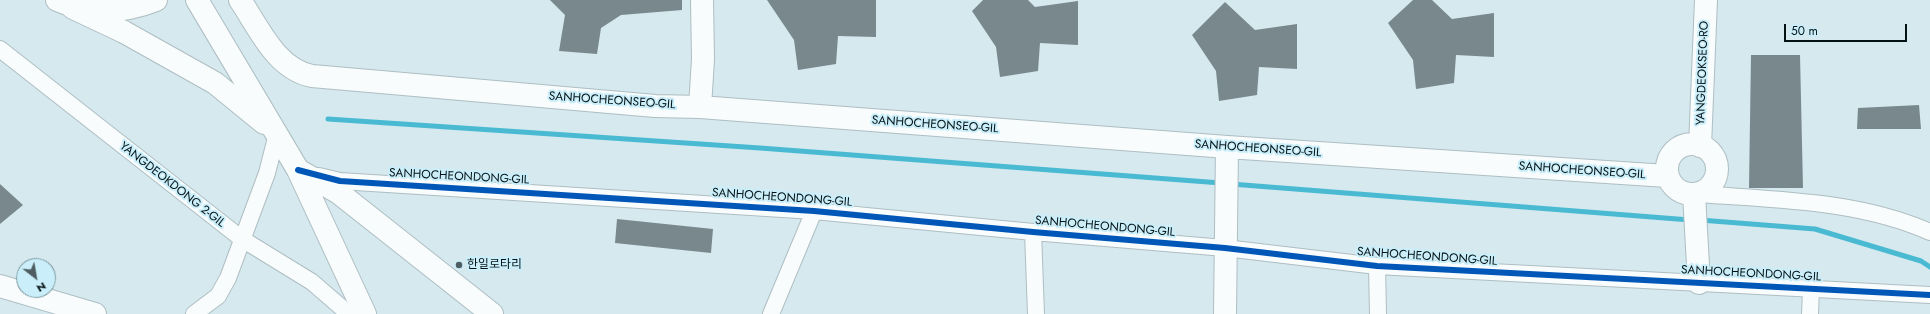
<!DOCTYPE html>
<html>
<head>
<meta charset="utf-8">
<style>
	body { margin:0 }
	#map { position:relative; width:1930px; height:314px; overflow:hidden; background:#d5e9ef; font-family:Jost,sans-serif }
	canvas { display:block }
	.north { position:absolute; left:16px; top:258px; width:40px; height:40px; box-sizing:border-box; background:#caeffa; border:1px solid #7b979e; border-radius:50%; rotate:149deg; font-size:11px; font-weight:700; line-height:16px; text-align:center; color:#051215 }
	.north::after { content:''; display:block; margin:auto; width:14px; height:18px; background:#4e5d61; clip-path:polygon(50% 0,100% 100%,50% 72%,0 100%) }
	.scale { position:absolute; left:1784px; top:24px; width:123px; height:18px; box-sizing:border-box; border:2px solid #051215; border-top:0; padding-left:5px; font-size:12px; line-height:14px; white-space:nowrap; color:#051215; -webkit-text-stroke:3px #caeffa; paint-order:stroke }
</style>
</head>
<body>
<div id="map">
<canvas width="1930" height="314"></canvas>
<div class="north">N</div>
<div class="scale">50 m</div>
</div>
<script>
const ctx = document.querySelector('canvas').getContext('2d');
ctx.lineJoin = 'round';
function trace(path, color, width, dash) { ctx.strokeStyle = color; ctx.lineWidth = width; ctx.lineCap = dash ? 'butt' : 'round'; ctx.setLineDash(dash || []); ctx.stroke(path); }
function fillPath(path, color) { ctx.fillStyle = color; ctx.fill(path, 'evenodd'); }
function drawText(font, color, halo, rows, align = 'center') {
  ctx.font = font + ' Jost,"Noto Sans KR",sans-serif'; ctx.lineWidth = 4; ctx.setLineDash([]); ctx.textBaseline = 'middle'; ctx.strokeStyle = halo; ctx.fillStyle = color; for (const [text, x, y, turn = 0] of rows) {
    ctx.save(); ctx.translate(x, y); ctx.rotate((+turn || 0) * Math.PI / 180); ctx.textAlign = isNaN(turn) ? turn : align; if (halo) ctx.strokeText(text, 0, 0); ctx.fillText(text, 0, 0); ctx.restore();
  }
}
trace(new Path2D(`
	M328 119 760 148 1221 183
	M1231 184 1690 220
	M1700 220 1815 229 1921 261 1930 267`), '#4abad2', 5);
fillPath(new Path2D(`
	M550 0H682V10L621 15 601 28 597 54 559 51 565 15Z
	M767 0H876V37L838 36 836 64 798 70 794 40Z
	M983 0H1028L1035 7 1078 1V45L1040 43 1038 71 1000 77 996 47 972 11Z
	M1413 0H1432L1452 19 1494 13V57L1456 55 1454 83 1416 89 1413 60 1388 23Z
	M1225 2 1255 30 1297 24V69L1259 67 1257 95 1219 101 1216 71 1192 35Z
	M1751 55H1800L1803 188H1749Z
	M1919 105 1921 129H1857L1858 108Z
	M0 184 23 205 0 224Z
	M617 219 713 229 711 253 615 243Z`), '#79888d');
const street = new Path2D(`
	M0 49 242 239 312 282 349 314
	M319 176 340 181 814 211 1033 232 1225 248 1377 266 1930 295
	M1699 194C1776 200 1858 200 1930 232
	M1033 232 1036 314
	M1377 266 1378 314
	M194 314 218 296 228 278 267 173 277 134
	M771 314 814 211
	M1810 314 1811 289`);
const secondary = new Path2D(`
	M197 0 298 170 365 314
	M240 0C259 28 276 69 312 76L655 106 700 107 1227 147 1667 176
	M73 8 124 32 215 83 264 123
	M700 107 703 59 702 0
	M1667 169a25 25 0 1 1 50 0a25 25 0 1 1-50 0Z
	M1700 146 1706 0
	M298 170 339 193 492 314
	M1694 194 1699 283
	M0 286 95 314
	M1225 314 1227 147`);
const primary = new Path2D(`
	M57 0C91 15 123 13 156 0`);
trace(street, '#aebec2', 18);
trace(secondary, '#aebec2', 24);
trace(primary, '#aebec2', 24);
trace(street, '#f9fcfd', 16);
trace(secondary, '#f9fcfd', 22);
trace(primary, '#f9fcfd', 22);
trace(new Path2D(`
	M298 170 340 181 814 211 1033 232 1225 248 1377 266 1930 295`), '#0057b8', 6);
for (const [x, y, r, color] of [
	[459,265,4,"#4e5d61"]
]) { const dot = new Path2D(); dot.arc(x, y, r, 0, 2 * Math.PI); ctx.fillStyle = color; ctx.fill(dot); trace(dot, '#caeffa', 1.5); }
drawText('12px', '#051215', '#caeffa', [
	["YANGDEOKSEO-RO",1703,73,-88],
	["SANHOCHEONSEO-GIL",612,101,4],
	["SANHOCHEONSEO-GIL",935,125,4],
	["SANHOCHEONSEO-GIL",1258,149,4],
	["SANHOCHEONSEO-GIL",1582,171,4],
	["SANHOCHEONDONG-GIL",459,177,3],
	["YANGDEOKDONG 2-GIL",172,185,38],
	["SANHOCHEONDONG-GIL",782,198,4],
	["SANHOCHEONDONG-GIL",1105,227,5],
	["SANHOCHEONDONG-GIL",1427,257,4],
	["SANHOCHEONDONG-GIL",1751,274,3]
]);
drawText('12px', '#051215', '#caeffa', [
	["한일로타리",467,265]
], 'left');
</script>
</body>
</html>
